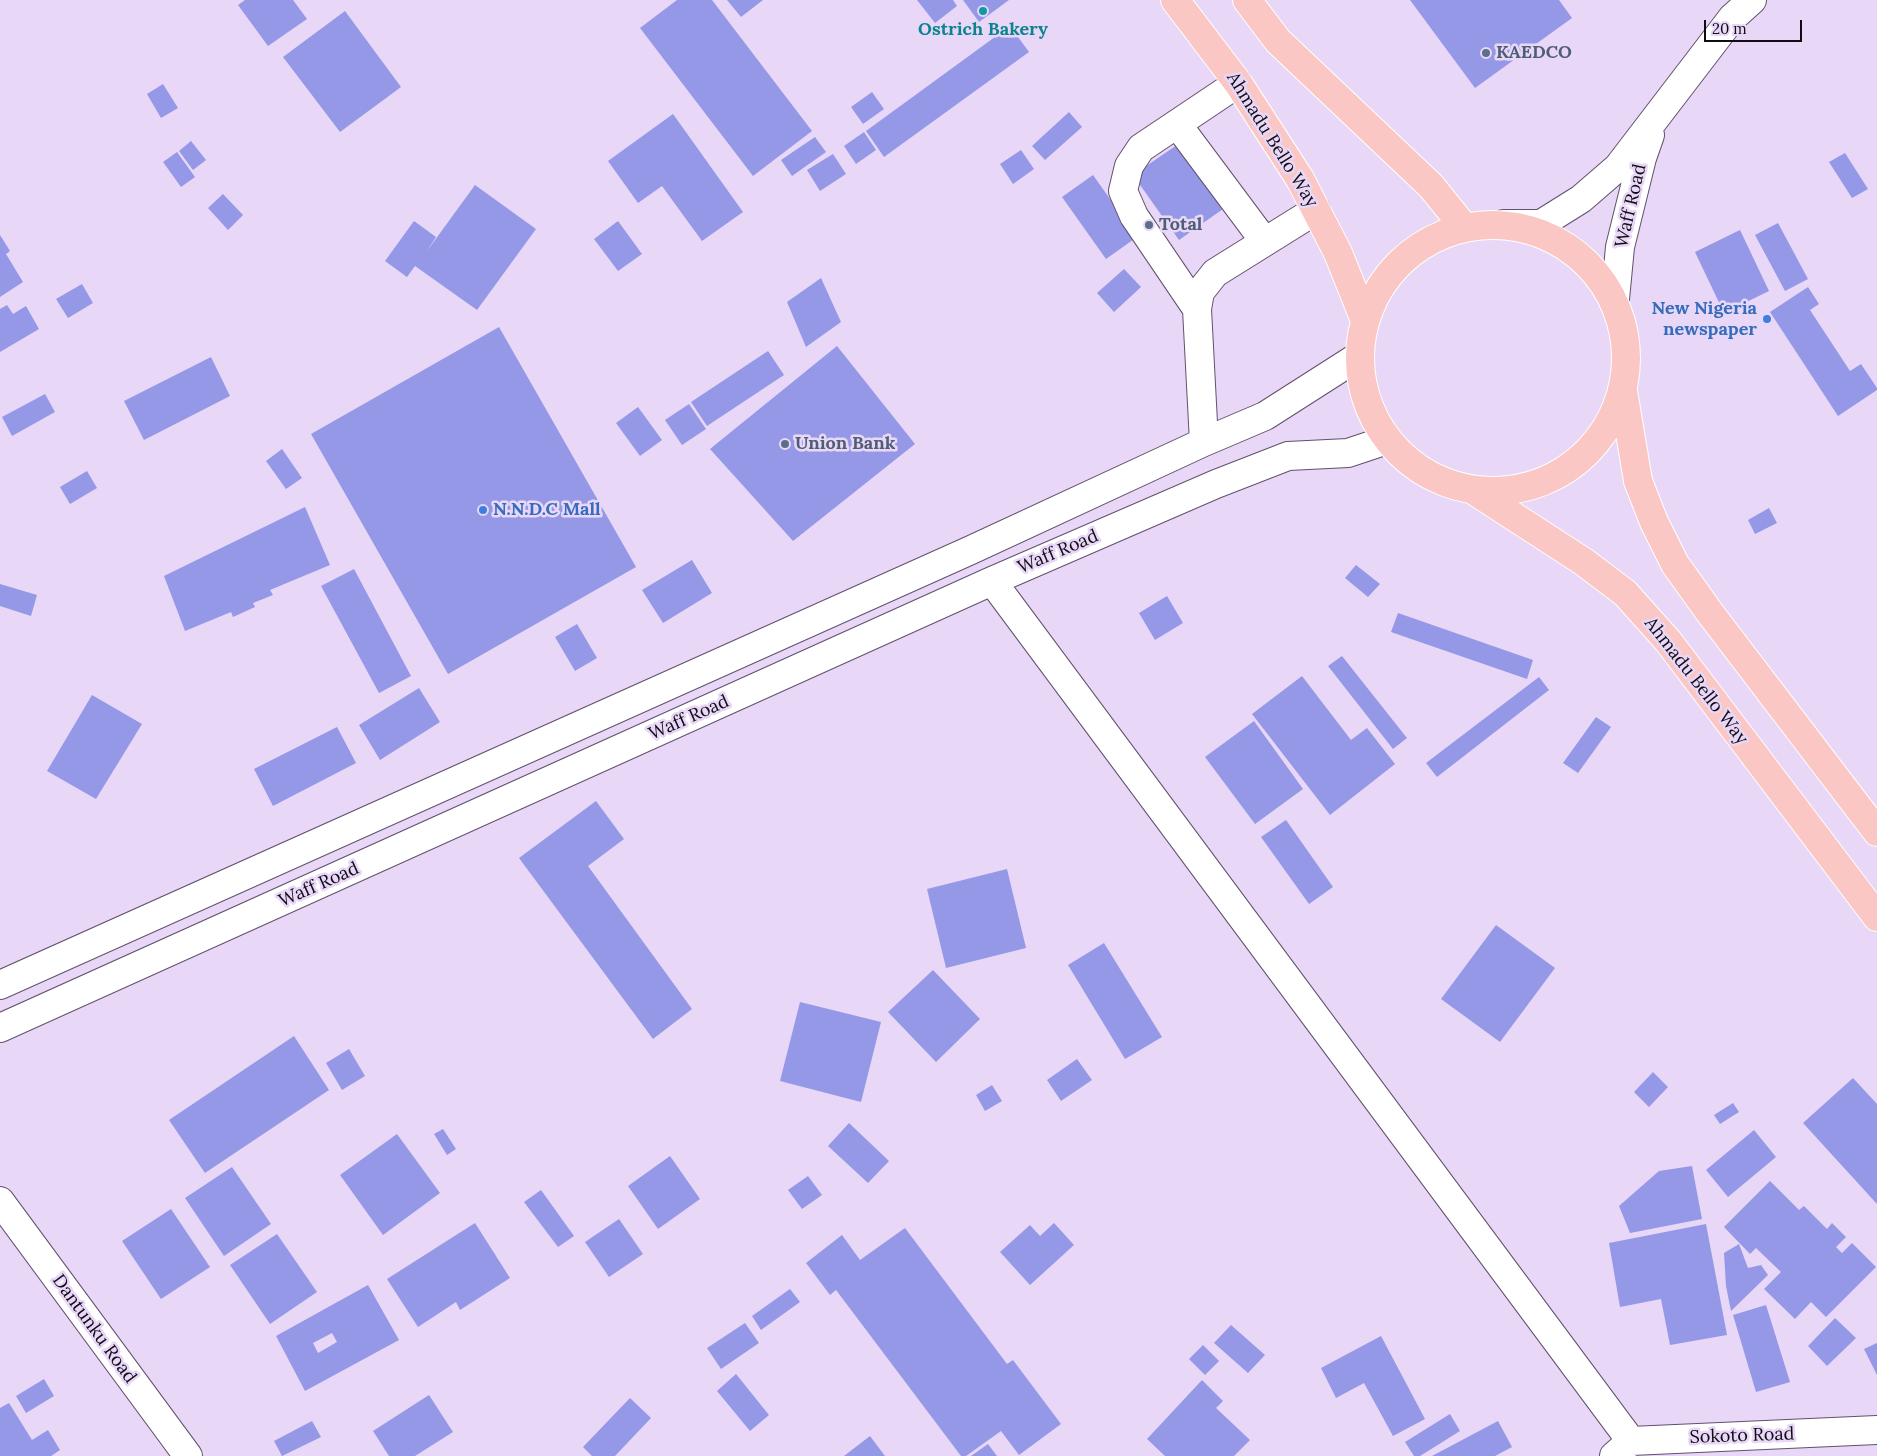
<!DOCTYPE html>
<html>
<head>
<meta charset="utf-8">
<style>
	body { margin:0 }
	#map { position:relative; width:1877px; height:1456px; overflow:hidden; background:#e8d7f7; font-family:Lora,serif }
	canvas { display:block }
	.scale { position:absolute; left:1704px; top:20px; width:98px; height:22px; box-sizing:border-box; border:2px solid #100b15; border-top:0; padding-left:6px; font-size:15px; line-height:18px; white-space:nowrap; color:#100b15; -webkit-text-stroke:4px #e8d7f7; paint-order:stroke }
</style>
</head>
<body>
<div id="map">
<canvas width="1877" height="1456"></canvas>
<div class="scale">20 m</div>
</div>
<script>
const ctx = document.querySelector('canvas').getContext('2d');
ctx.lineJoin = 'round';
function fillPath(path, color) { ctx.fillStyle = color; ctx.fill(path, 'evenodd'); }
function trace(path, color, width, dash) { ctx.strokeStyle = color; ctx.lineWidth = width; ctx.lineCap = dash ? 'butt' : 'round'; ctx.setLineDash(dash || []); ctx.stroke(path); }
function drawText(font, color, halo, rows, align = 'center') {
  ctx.font = font + ' Lora,serif'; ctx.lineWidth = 5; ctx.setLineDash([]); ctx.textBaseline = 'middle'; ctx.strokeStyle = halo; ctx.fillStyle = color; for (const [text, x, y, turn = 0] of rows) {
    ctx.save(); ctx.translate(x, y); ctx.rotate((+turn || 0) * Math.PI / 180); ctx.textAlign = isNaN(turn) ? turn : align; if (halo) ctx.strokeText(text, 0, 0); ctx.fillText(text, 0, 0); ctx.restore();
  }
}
fillPath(new Path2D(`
	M245 0H293L307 19 268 46 238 5Z
	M677 0H712L812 131 753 176 640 28Z
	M727 0H763L741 17Z
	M917 0H953L957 6 935 23Z
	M963 0H1009L979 22Z
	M1410 0H1559L1572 18 1475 88Z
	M345 11 401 87 340 132 283 57Z
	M1010 26 1029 52 884 157 866 131Z
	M163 84 178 108 161 118 147 94Z
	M872 92 884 109 863 124 851 107Z
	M1069 112 1082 127 1045 160 1032 146Z
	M673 114 743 212 702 241 662 186 638 203 608 161Z
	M864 132 876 150 856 164 844 146Z
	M815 137 826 152 792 176 781 160Z
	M191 141 206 160 193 170 179 151Z
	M1177 145 1223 209 1179 240 1133 175Z
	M1021 150 1034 169 1013 184 1000 164Z
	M177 152 195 177 181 187 163 162Z
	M1845 153 1868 189 1852 198 1829 162Z
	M833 154 846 174 820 191 807 170Z
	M1093 175 1137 237 1106 259 1062 197Z
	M475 185 536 229 477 310 415 266 407 277 385 261 414 221 436 237 427 251Z
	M223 194 243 215 228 230 208 208Z
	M618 221 642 254 618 271 594 239Z
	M1778 223 1808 279 1785 291 1755 235Z
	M1740 230 1769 291 1724 313 1695 252Z
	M0 235 10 251 6 254 23 282 0 297Z
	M1124 269 1141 287 1114 312 1097 293Z
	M821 278 841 322 806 347 787 302Z
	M82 284 93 303 68 318 56 299Z
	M1808 287 1819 304 1810 310 1850 371 1861 364 1877 388V390L1838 416 1770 312Z
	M7 305 13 314 26 306 39 329 0 352V309Z
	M499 327 636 567 448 674 311 434Z
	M837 346 915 444 793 541 710 449Z
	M768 351 784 375 707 426 691 402Z
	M211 357 230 396 144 440 124 401Z
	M45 394 55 412 12 436 2 417Z
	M689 404 706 429 682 445 665 420Z
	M638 407 662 440 640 456 616 423Z
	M282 449 302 478 286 489 266 461Z
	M87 471 97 488 70 504 60 487Z
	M305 507 330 565 270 590 273 595 253 603 255 607 233 617 231 612 185 631 164 576Z
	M1769 508 1777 523 1755 534 1748 520Z
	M692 560 712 593 663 623 642 590Z
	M1356 565 1380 584 1368 597 1345 578Z
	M354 569 411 676 379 693 321 586Z
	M0 584 37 595 31 616 0 606Z
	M1167 596 1183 623 1155 640 1139 613Z
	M1398 613 1533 660 1527 679 1391 632Z
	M577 624 597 658 575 671 555 637Z
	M1342 656 1407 738 1393 749 1328 666Z
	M1302 676 1351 740 1367 728 1395 764 1330 815 1252 714Z
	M1539 677 1549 690 1437 777 1426 763Z
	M419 688 440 722 380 760 359 725Z
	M92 695 142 724 96 799 47 771Z
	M1596 717 1611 727 1578 773 1563 763Z
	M1254 721 1303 789 1255 824 1205 757Z
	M337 727 356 763 273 806 254 769Z
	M596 801 624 839 588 866 692 1009 653 1039 519 858Z
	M1286 820 1333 887 1309 904 1261 837Z
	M1007 869 1026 948 946 968 927 889Z
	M1496 925 1555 968 1500 1042 1441 999Z
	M1104 943 1162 1037 1125 1059 1068 965Z
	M933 970 980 1019 936 1062 888 1012Z
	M800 1002 881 1022 861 1102 780 1081Z
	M294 1036 329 1090 205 1173 169 1120Z
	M349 1049 365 1076 342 1090 326 1063Z
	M1077 1059 1092 1080 1061 1101 1047 1080Z
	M1653 1072 1668 1087 1649 1107 1634 1092Z
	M1853 1078 1877 1104V1204L1803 1123Z
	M992 1085 1002 1101 985 1111 976 1095Z
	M1733 1103 1739 1112 1720 1124 1714 1115Z
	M849 1123 889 1161 868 1183 828 1146Z
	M443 1129 456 1149 447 1155 434 1134Z
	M1754 1130 1776 1157 1728 1197 1706 1170Z
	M397 1134 440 1193 383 1235 340 1175Z
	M670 1156 700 1199 658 1229 628 1186Z
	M1692 1166 1702 1219 1630 1233 1619 1206 1659 1171Z
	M232 1167 271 1224 224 1256 185 1198Z
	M808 1176 822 1195 802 1209 788 1190Z
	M1770 1181 1799 1210 1804 1206 1827 1229 1832 1223 1846 1237 1836 1247 1842 1253 1852 1243 1876 1267 1826 1317 1811 1302 1795 1319 1764 1289 1781 1272 1756 1248 1750 1254 1724 1227Z
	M541 1190 574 1236 558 1247 524 1202Z
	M171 1209 210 1267 161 1299 122 1241Z
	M619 1219 643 1254 609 1277 585 1242Z
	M475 1223 510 1278 460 1310 456 1302 418 1327 387 1279Z
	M1054 1223 1074 1245 1030 1285 1000 1252 1030 1225 1040 1236Z
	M1706 1224 1727 1335 1670 1345 1661 1299 1620 1307 1609 1243Z
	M905 1228 1007 1364 1013 1360 1061 1424 1019 1455 1001 1431 966 1456H961L836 1290 830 1295 806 1263 842 1235 860 1260Z
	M277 1234 317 1292 270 1324 230 1265Z
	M1739 1244 1748 1268 1761 1265 1768 1275 1731 1311 1726 1286 1724 1253Z
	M368 1285 399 1340 305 1391 276 1336ZM332 1333 337 1342 318 1353 313 1343Z
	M790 1289 800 1302 761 1330 752 1316Z
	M1766 1305 1790 1382 1756 1392 1733 1315Z
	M1835 1318 1856 1338 1827 1366 1808 1346Z
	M745 1323 759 1343 721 1369 707 1348Z
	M1231 1325 1265 1355 1248 1373 1214 1343Z
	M1381 1336 1425 1419 1393 1436 1364 1383 1336 1398 1321 1368Z
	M1877 1343V1375L1864 1349Z
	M1203 1345 1219 1361 1205 1375 1189 1359Z
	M736 1374 769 1415 750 1431 717 1391Z
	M44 1379 54 1396 26 1413 16 1396Z
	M1202 1380 1223 1401 1216 1408 1250 1440 1234 1456H1165L1147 1439Z
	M429 1395 453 1432 415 1456H389L373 1431Z
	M630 1398 651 1418 615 1456H592L583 1447Z
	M9 1403 32 1440 48 1430 60 1450 51 1456H0V1408Z
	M1450 1414 1460 1431 1420 1456H1414L1405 1442Z
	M312 1421 321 1437 282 1456 274 1441Z
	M1498 1421 1512 1447 1495 1456H1432Z
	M870 1436 885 1456H844Z
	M988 1444 997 1456H971Z`), '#9498e6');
const minor = new Path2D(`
	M1177 124 1265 242
	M1504 224H1541L1581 199 1618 167 1732 18 1752 0
	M1615 299 1620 247 1642 158 1650 135
	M1197 309 1134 216 1123 191 1129 166 1141 148 1238 83
	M1204 442 1197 309 1200 292 1215 273 1316 210
	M992 581 1631 1441
	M0 985 971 550 1204 442 1265 416 1359 356
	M0 1028 992 581 1216 484 1288 456 1348 453 1387 440
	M0 1201 188 1456
	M1614 1456 1631 1441 1877 1430`);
const major = new Path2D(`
	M1175 0 1238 83 1300 179 1338 253 1364 318
	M1247 0 1278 41 1431 186 1464 227
	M1360 358a133 133 0 1 1 266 0a133 133 0 1 1-266 0Z
	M1623 391 1638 481 1654 522 1675 564 1710 613 1877 832
	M1473 490 1584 562 1625 593 1668 641 1877 917`);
trace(minor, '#60516c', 30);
trace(major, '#fff', 30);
trace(minor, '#fff', 28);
trace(major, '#fac7c4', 28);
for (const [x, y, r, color] of [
	[983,11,5,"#0f9aa8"],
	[1486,53,5,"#5c6f8a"],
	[1149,225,5,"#5c6f8a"],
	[1767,319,5,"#3f7fe0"],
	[785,444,5,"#5c6f8a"],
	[483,510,5,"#3f7fe0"]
]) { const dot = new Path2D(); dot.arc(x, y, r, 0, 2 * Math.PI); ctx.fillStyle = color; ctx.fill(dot); trace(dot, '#e8d7f7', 2); }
drawText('bold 18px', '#0d838f', '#e8d7f7', [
	["Ostrich Bakery",983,30]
]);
drawText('bold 18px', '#4e5e75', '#e8d7f7', [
	["KAEDCO",1496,53],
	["Total",1159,225],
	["Union Bank",795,444]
], 'left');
drawText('18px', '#100b15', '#e8d7f7', [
	["Ahmadu Bello Way",1272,140,58],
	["Waff Road",1631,206,-77],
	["Waff Road",1058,552,-23],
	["Ahmadu Bello Way",1696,681,52],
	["Waff Road",689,718,-24],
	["Waff Road",319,885,-24],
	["Dantunku Road",94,1329,54],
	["Sokoto Road",1742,1436,-2]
]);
drawText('bold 18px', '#366cbe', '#e8d7f7', [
	["New Nigeria",1757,309],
	["newspaper",1757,330],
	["N.N.D.C Mall",493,510,"left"]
], 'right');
</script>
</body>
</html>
